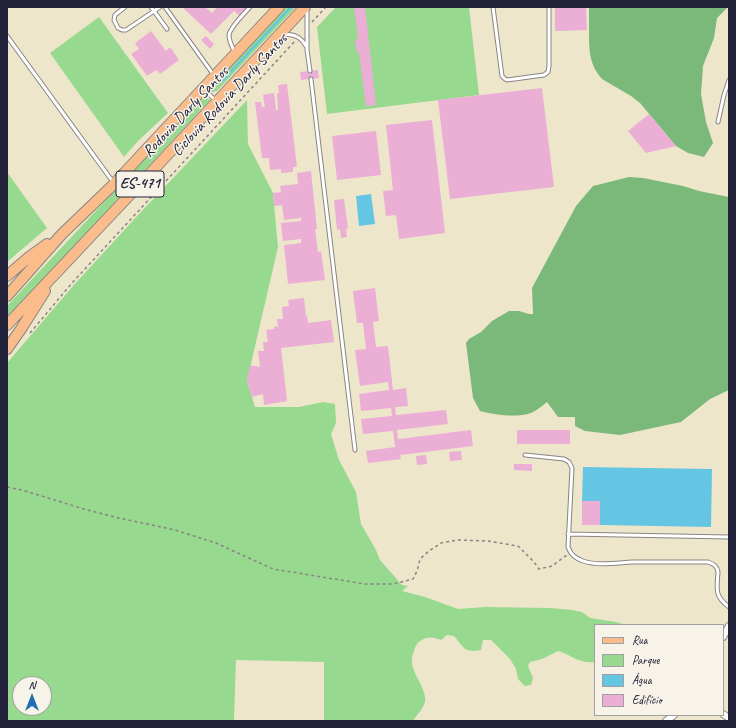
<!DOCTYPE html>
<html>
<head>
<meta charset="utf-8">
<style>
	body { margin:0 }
	#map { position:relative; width:736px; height:728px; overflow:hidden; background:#eee6cb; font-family:Caveat,sans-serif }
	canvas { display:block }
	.frame { position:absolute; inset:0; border:8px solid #22223b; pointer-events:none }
	.legend { position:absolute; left:594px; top:624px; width:130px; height:92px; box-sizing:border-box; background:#f7f3e8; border:1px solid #a29fa3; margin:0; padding:5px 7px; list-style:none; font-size:12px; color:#22223b }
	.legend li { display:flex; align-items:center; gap:8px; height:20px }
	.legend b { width:20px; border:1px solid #a29fa3 }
	.north { position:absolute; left:12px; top:676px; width:40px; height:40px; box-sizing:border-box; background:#f7f3e8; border:1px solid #a29fa3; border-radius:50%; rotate:0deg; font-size:11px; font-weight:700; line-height:16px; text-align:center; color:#22223b }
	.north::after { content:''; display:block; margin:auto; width:14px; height:18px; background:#1f6fb2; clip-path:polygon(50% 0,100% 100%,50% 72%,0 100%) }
</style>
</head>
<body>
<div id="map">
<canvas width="736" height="728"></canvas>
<div class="frame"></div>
<ul class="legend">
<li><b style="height:5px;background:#f9bc8a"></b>Rua</li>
<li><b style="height:11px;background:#98d990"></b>Parque</li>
<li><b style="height:11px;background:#65c6e3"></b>Água</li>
<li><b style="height:11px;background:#ebaed4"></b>Edifício</li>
</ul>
<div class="north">N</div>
</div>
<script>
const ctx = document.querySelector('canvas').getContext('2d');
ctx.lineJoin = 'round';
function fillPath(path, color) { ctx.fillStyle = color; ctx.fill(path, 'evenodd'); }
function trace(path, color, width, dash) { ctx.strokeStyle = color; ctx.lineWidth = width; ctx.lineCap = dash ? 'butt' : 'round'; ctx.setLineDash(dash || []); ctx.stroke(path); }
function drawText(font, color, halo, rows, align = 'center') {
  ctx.font = font + ' Caveat,sans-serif'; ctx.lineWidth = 3; ctx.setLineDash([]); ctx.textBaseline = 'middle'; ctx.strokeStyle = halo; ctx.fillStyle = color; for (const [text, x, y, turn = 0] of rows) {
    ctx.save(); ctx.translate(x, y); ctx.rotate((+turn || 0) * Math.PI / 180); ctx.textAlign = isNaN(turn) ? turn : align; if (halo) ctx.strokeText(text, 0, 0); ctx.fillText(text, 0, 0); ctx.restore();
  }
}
fillPath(new Path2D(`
	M286 7H296L217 91 212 92 209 89Z
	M336 7H469L479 95 327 114 317 27Z
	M99 17 168 113 138 141 124 157 50 53Z
	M204 95 210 100 7 318V306Z
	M247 100 248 144 273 193 278 247 247 381 255 407H299L323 402 335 404 336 423 331 434 339 460 356 492 361 524 376 550 380 560 402 585 408 586 402 591 425 597 458 609 485 607 551 608 572 610 582 612 590 618 616 622 626 625H595V662C579 664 572 655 558 651L542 659 530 662 528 666 533 678 531 685 525 686 518 679 516 669 510 659 491 640H483L481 650C463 653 465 648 454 636L447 635 441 640C434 637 427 636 420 641 417 643 415 647 414 651 406 668 423 681 425 697 427 706 417 714 413 721H324V662L236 660 234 721H7V363L73 286 139 214ZM20 684H44V708H20Z
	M7 172 47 228 7 262Z`), '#98d990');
fillPath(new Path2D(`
	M589 7H728L717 18 714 38 703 66 701 94 706 122 713 143 704 157 688 153 676 146 640 103 631 96 602 79C590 66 589 52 589 35 589 26 589 16 589 7Z
	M629 177 643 178 683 186 699 191 729 197V390L710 399 681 422 620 435 585 431 575 426V417H558L547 402C542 406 536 411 531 413 516 418 495 415 480 411L473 398 466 343 469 339 481 332 492 321 509 311H519L529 314H533L532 288 576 206 593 186Z`), '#7ab97a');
fillPath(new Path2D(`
	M371 194 375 224 359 226 356 196Z
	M583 467 712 469 711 527 600 525V502L582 501Z`), '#65c6e3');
trace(new Path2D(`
	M221 82 291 7`), '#65c6e3', 2.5);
fillPath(new Path2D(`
	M184 7H205L212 13 217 7H251L241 17 234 11 211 34 183 8Z
	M354 7H365L376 105 366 106 359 52H357L355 40 358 39Z
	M555 7H586L587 30 555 31Z
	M151 31 166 51 170 47 179 60 160 74 156 70 147 76 131 54 139 49 135 43Z
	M206 36 214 44 210 49 201 40Z
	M318 70 319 78 301 80 300 72Z
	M287 84 297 167H293V172L281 173V169L270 170 269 158H262L255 102H261L262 107H265L263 95 274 93 276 110H278L277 93H279L278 85Z
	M542 88 554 187 450 199 438 100Z
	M649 114 676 146 646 153 628 131Z
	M432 120 445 233 399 239 396 215 386 216 383 191 393 190 386 125Z
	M376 131 381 175 337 180 332 136Z
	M311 171 317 229H315L318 252 321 251 325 280 288 284 284 245 301 243V239L283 241 281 223 301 221V218L284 220 282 205 274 206 273 193 281 192 280 186 298 184 297 173Z
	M344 199 348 228 346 229 347 237 341 238 340 229 337 230 334 200Z
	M375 288 379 321 373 322 376 347 388 346 393 390 406 388 408 406 395 407 396 415 446 410 448 424 397 430 398 439 471 430 473 446 400 455 401 459 368 463 366 451 395 447 393 431 363 434 361 419 392 416 391 408 361 411 359 394 389 390 388 382 360 386 355 350 366 349 363 323H357L353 291Z
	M304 298 306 316 307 315 308 323 331 320 334 342 281 348 287 401 264 405 263 394 252 397 247 381 250 365 260 367 258 351H264L263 342H268L266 330 274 329 275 326 278 327 277 319H283L282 307 289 306 288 300Z
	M517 430H570V444H517Z
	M461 451 462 460 450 461 449 452Z
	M426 455 427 464 417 465 416 456Z
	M514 464H532V471L514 470Z
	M582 501H600V525H582Z`), '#ebaed4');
const lane = new Path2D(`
	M125 7 115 15 114 20 118 28 122 30H126L160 7
	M151 7 167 29
	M165 7 213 74
	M493 7 502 76 505 79 507 80 544 75 548 72 549 66V7
	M307 9V50L310 71
	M283 35C294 33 301 37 306 46
	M7 36 113 182
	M234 51C232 46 229 41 229 35 230 27 244 14 250 7
	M311 79 355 450
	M205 90 215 100
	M718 122 724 95 729 80
	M525 455 564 459 569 462 572 468 568 547C571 555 575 558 583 561 598 566 616 563 632 562 657 562 683 562 708 562 714 564 717 566 718 572 717 589 714 596 729 607
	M568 534 729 537`);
const street = new Path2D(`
	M723 637 729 626
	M723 714 729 718
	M666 721 674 715`);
const primary = new Path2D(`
	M7 276 29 257 47 244
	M7 296 62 234 114 184 279 7
	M7 325 156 167 305 7
	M7 349 21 329 45 291`);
trace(lane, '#888483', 5);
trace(street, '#888483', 8);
trace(primary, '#888483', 12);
trace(new Path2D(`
	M312 22 326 7
	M30 333 72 283 295 41
	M7 487 22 490 84 509 119 518 175 530 216 543 273 569 365 584H393L413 579 417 571 420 559 429 551 441 543 458 540 488 541 518 546 534 562 539 569 552 566 567 555`), '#888483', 1.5, [3, 3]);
trace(lane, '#fff', 3);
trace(street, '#fff', 6);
trace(primary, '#f9bc8a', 10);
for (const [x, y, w] of [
	[140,184,48]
]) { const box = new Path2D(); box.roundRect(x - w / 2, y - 13, w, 26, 3); ctx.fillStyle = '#f7f3e8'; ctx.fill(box); trace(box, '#22223b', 1); }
drawText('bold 15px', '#22223b', null, [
	["ES-471",140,184]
]);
drawText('16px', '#22223b', '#f7f3e8', [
	["Ciclovia Rodovia Darly Santos",230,95,-47],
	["Rodovia Darly Santos",186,112,-47]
]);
</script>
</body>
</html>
